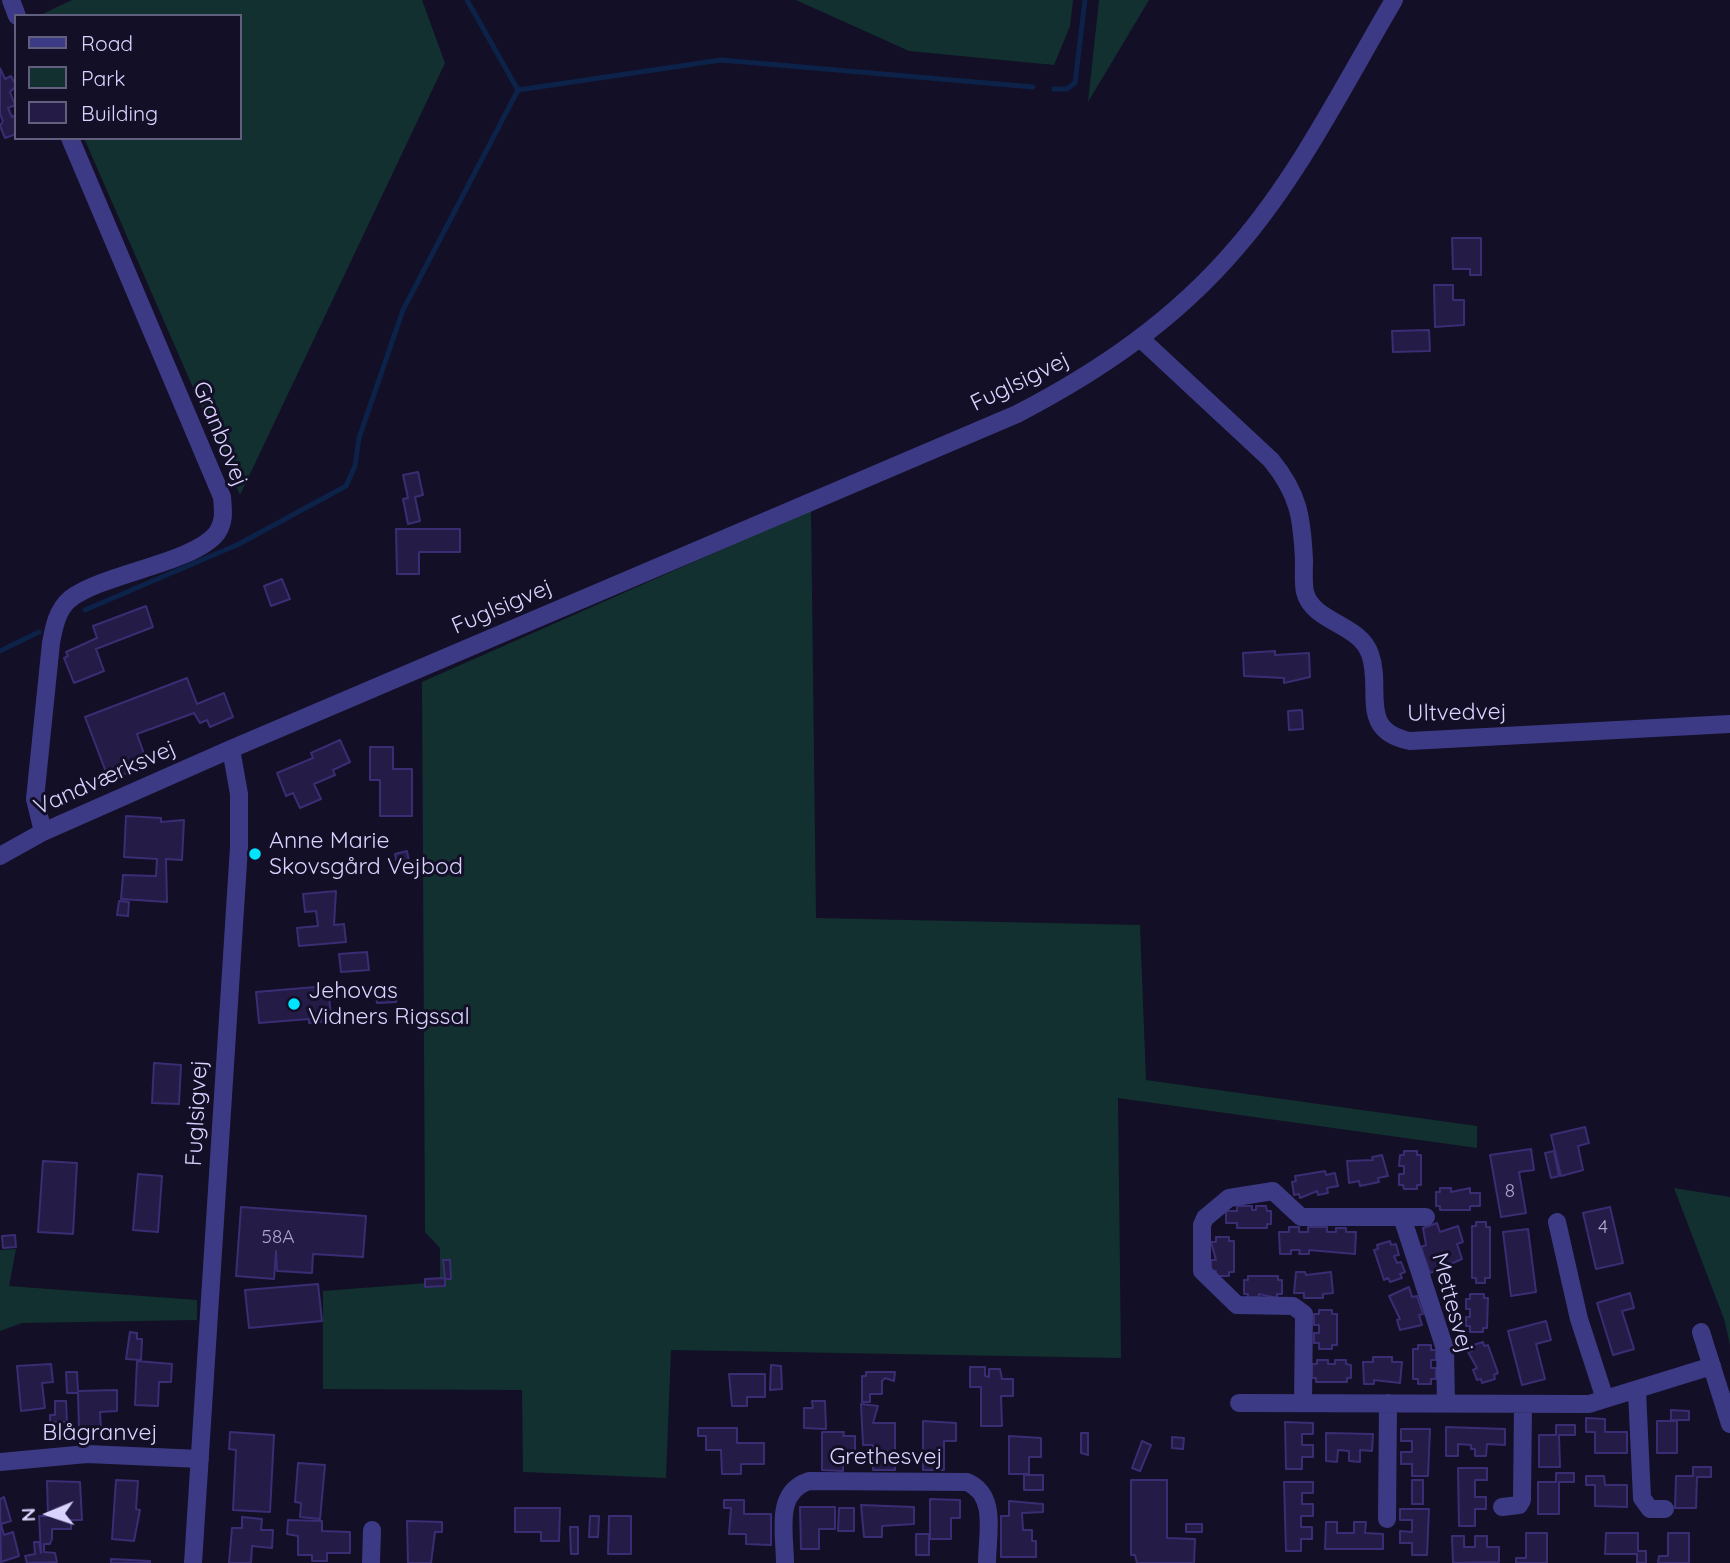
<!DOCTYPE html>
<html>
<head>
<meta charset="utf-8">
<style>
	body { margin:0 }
	#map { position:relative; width:1730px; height:1563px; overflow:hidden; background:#130f26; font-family:Quicksand,sans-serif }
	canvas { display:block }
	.legend { position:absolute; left:14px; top:14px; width:228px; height:126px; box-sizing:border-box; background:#130f26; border:2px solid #625e7d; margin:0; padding:9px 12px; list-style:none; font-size:21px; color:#d9d4ff }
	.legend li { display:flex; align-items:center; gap:14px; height:35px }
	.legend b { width:35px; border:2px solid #625e7d }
	.north { position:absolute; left:14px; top:1479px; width:70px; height:70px; -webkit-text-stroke:5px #130f26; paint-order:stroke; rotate:268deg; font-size:19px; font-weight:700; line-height:28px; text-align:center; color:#d9d4ff }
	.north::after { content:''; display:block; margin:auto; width:24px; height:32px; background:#d9d4ff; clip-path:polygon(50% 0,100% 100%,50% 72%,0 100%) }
</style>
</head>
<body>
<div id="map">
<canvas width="1730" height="1563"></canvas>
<ul class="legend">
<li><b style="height:9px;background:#3d3a85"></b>Road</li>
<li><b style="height:19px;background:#12302f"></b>Park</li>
<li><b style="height:19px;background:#241b47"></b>Building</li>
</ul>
<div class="north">N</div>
</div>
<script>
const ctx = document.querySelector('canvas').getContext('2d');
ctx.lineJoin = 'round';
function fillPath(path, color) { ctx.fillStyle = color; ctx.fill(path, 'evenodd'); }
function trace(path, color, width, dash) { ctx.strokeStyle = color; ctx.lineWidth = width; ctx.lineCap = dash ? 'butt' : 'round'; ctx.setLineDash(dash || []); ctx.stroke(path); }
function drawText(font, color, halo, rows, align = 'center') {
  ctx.font = font + ' Quicksand,sans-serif'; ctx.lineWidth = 6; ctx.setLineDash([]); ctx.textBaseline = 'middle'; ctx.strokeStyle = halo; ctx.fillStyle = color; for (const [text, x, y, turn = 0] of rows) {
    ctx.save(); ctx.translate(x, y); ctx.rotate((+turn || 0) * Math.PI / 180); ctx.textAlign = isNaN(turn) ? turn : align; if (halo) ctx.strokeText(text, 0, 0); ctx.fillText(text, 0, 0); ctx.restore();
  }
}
fillPath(new Path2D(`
	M72 0H422L445 63 240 495 84 138H240V16H38Z
	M796 0H1073L1070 26 1054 65 909 51Z
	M1099 0H1149L1088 102Z
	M811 510 816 918 1140 925 1146 1080 1477 1126V1148L1118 1098 1121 1358 671 1350 666 1478 523 1472 522 1390 323 1389V1291L440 1282V1248L425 1232 422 682Z
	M1674 1188 1730 1197V1345L1724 1319Z
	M16 1249 9 1286 197 1300V1320L22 1323 0 1331V1250Z`), '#12302f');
trace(new Path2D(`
	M467 0 518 90
	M1054 89H1067L1075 83 1085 0
	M85 610 239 544 346 486 355 466 359 438 403 310 518 90 721 60 1033 87
	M0 651 39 632`), '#0c2248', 5);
const building = new Path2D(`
	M0 68 5 79 11 76 16 86 10 92 15 105 8 108 12 117 16 115V134L5 138 0 126 3 121 0 114Z
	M1452 238H1481V275H1470V269H1453Z
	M1434 285H1453V300H1464V325L1435 327Z
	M1429 330 1430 351 1393 352 1392 331Z
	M418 472 423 495 415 497 420 521 408 524 403 499 408 498 403 475Z
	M396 529H460V552H419V574H397Z
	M282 579 290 599 271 606 264 586Z
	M146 606 153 627 96 649 104 671 74 683 64 658 68 656 66 652 97 638 93 626Z
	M1275 651V655L1309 653 1310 677 1284 683V678L1244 676 1243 653Z
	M187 678 197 704 224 693 233 717 210 727 207 720 200 723 194 713 137 734 148 765 109 780 85 717Z
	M1302 710 1303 729 1289 730 1288 711Z
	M340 740 350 762 333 770 335 775 314 784 321 799 300 808 293 793 286 796 277 773 313 758 311 753Z
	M370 747H393V769H412V816H380V780H370Z
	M126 816 161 818V822L184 820 182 860 166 859 167 902 121 899 123 875 156 876 157 859 124 857Z
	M407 851 409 862 397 864 395 854Z
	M336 891 334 925 344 924 346 942 299 946 297 928 318 926 316 911 305 912 303 894Z
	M119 901 129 902 128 916 117 915Z
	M367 952 369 970 341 972 339 954Z
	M328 986 331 1017 321 1018V1022L309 1023V1019L259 1023 256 992Z
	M396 993V1002L377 1003 376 995Z
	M154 1063 181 1065 179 1104 152 1103Z
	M1585 1127 1589 1143 1578 1146 1583 1170 1561 1176 1551 1135Z
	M1531 1149 1534 1170 1519 1172 1526 1213 1501 1217 1490 1155Z
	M1404 1151H1417V1155H1421V1185H1417V1189H1404L1403 1185H1399V1174H1404V1166H1399L1400 1155H1404Z
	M1554 1151 1559 1176 1551 1178 1545 1153Z
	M1382 1155 1388 1176 1378 1178 1379 1182 1360 1186 1359 1181 1349 1183 1347 1161 1373 1160 1372 1157Z
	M43 1161 77 1163 73 1234 38 1232Z
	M1325 1171 1326 1175 1335 1173 1338 1186 1327 1188 1328 1193 1318 1195 1317 1191 1300 1198 1299 1194 1294 1195 1292 1182 1296 1181 1295 1176Z
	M138 1174 162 1176 158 1232 133 1230Z
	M1440 1188H1451V1192L1470 1188V1193H1480V1206H1470V1210H1440V1206H1436V1192H1440Z
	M1237 1206H1252V1210H1256V1206H1266L1267 1211H1271V1224H1267V1228H1237V1223H1226V1211H1237Z
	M241 1207 366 1216 363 1257 313 1254 312 1273 277 1271 276 1251 274 1279 236 1276Z
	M1610 1207 1623 1263 1596 1269 1583 1213Z
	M1476 1222H1486V1227H1490V1278H1485V1283H1476V1278H1472V1226H1476Z
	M1437 1223 1440 1232 1458 1226 1463 1242 1457 1244 1462 1259 1430 1273 1421 1247 1426 1245 1423 1228Z
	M1289 1227H1299V1232H1308V1227H1327V1232H1336V1228H1346V1232H1356L1355 1254 1309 1250V1254H1299L1300 1250H1291V1254H1280L1279 1232H1289Z
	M1528 1229 1536 1292 1511 1296 1503 1232Z
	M15 1235 16 1247 3 1248 2 1236Z
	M1216 1237H1229V1241H1234V1272H1229V1276H1216V1271H1211V1260H1216L1211 1242H1216Z
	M1390 1241 1391 1245 1396 1244 1399 1255 1394 1256 1397 1263 1401 1262 1405 1272 1400 1274 1402 1278 1390 1282 1388 1278 1384 1280 1374 1250 1378 1249 1377 1245Z
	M443 1260H450L451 1279H445V1286L425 1287V1279L445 1278Z
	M1296 1272H1305L1306 1275 1331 1272 1333 1293 1323 1294V1298H1304V1293H1294Z
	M1248 1276H1278V1280H1282V1294H1277V1298L1259 1294V1298H1248V1294H1244V1280H1248Z
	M318 1284 322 1321 249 1328 245 1290Z
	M1409 1287 1412 1297 1417 1296 1423 1314 1419 1315 1422 1325 1400 1330 1397 1320 1400 1319 1389 1296Z
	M1630 1293 1634 1308 1622 1311 1634 1349 1613 1355 1597 1303Z
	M1470 1294H1484V1298H1488L1487 1328H1483V1332H1470V1326H1466V1317H1470V1309H1466V1299H1470Z
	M1319 1310H1332V1314H1337V1345H1332V1349H1319V1343H1314V1333H1319V1325H1314V1314H1319Z
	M1546 1321 1551 1340 1536 1344 1545 1379 1522 1385 1508 1331Z
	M130 1332 137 1333V1339H142L141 1360 126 1359Z
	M1483 1342 1484 1346 1488 1345 1498 1373 1494 1375 1495 1379 1482 1383 1481 1379 1477 1380 1473 1370 1477 1368 1468 1352 1472 1351 1470 1346Z
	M1418 1345H1431V1350H1436V1360H1431V1368H1436V1379H1431V1384H1418V1379H1413V1349H1418Z
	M1373 1357H1392V1362H1402L1400 1383 1374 1380V1384H1364L1363 1362H1373Z
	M1317 1360H1328V1364H1335V1360H1346V1364L1351 1365V1378H1347V1382H1316V1378H1312V1364H1317Z
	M137 1361 172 1364 171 1382H159L158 1406 135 1405Z
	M51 1364 53 1382 42 1383 45 1408 21 1411 17 1366Z
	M771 1365 781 1366 782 1389 770 1390Z
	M970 1367H985V1376L989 1377V1369H1000L1002 1379H1013V1396H1001L1002 1426H981V1387H970Z
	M66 1372H77L78 1391 117 1390V1411L100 1412 101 1429 79 1430 78 1393H67Z
	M866 1372H895L894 1381 885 1378 882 1381V1394H870V1402H862V1376H866Z
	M729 1374H765V1397H747V1406H732Z
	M55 1401H66L67 1422H50V1415H55Z
	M812 1401H825L826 1429 804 1428V1408H813Z
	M861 1404 878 1406 873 1423H895V1470H873V1445H863Z
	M1671 1410 1689 1411V1420H1671Z
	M1586 1418 1605 1419V1432H1627V1453H1595V1432H1586Z
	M923 1421 956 1423V1441H944V1470H923Z
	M1657 1421H1677V1453H1657Z
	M1285 1422 1313 1423V1434H1302V1445H1313V1457H1302V1469H1286Z
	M1556 1425H1575V1435H1559L1560 1467H1539V1435H1556Z
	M1446 1427 1505 1429V1445L1487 1444 1486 1456H1475V1449H1471V1445L1458 1444V1456H1446Z
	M698 1428H737V1443H764V1464H741V1474H722L721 1450H706V1436H698Z
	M1401 1429H1430L1428 1476H1412V1464H1401V1452H1412V1441H1401Z
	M230 1432 274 1435 270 1512 233 1510 236 1450 229 1449Z
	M822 1432H844L843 1436H855V1456H843V1471L822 1470Z
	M1081 1433H1088V1455L1081 1453Z
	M1326 1433 1373 1434 1372 1451 1360 1450V1462L1349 1461V1451L1338 1450 1337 1462 1326 1461Z
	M1009 1436 1041 1438V1457H1029V1474H1009Z
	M1172 1437 1184 1438 1183 1449 1172 1448Z
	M1142 1441 1151 1445 1140 1471 1132 1468Z
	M298 1463 325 1465 320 1519 300 1517 301 1503 295 1502Z
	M1693 1467H1711V1477H1697L1696 1508H1675L1676 1476H1693Z
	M1458 1468H1487V1480H1475V1497H1486V1509H1475V1526H1459Z
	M1556 1473H1574V1482H1559V1514H1538V1482H1556Z
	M1024 1475H1043V1490H1024Z
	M1586 1476H1604L1605 1485H1627V1507L1595 1506V1485H1586Z
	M116 1480 138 1481 136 1509 140 1510 134 1541 112 1539Z
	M1131 1480H1167V1538L1195 1539 1194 1563H1137L1135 1555H1131Z
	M1412 1480H1423V1504H1412Z
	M47 1481 80 1482 82 1520H71V1529H52V1539L50 1544H44V1552L55 1553 57 1562 27 1563 25 1556 35 1554 34 1542H39L41 1553 39 1516H48Z
	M1284 1482H1313V1493H1302V1504H1313V1516H1301V1527H1312V1539H1301V1551H1286Z
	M4 1497 11 1521 1 1524 4 1535 13 1532 19 1556 1 1562 0 1499Z
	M930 1499 960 1500V1518H951V1539H930Z
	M724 1500H744V1514H771V1545L746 1544V1534H729L731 1508H724Z
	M1009 1501 1043 1504V1512L1022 1513 1023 1530H1032V1541H1036V1557H1001V1516H1009Z
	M861 1505 914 1507V1524L882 1526V1537H864Z
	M800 1507H835V1529H819V1549H801Z
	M515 1508H560L559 1541H541V1532H515Z
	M839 1508H854V1531H838Z
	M1400 1509H1429L1427 1555H1412V1543H1400V1531L1412 1532V1520H1400Z
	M590 1516H599L598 1537H589Z
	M609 1516H631V1554H608Z
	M242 1517 262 1519 261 1530H273L272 1548 252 1546 251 1563H229L232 1528H242Z
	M288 1520 322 1521V1531L350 1532V1553H327V1561H312V1555H298V1536L287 1534Z
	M407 1521 442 1522V1532H435L431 1563H408Z
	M1326 1522H1337V1533H1354V1522H1366L1365 1533 1383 1534V1549H1325Z
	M1186 1524H1202V1532H1186Z
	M570 1527H578V1554H571Z
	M1526 1533H1547V1563H1516V1558H1526Z
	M1606 1533H1638V1551H1646V1563H1637V1554H1605Z
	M1668 1533H1689V1563H1658L1659 1556H1668Z
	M916 1534H929V1555H916Z
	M1452 1536H1464V1547H1475V1536H1487V1547H1499V1562L1453 1563Z
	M111 1559 150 1561V1563H111Z`);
fillPath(building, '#241b47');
trace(building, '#3b2d73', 2);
trace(new Path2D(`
	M11 0 17 16
	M1141 339 1271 460C1299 494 1302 518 1304 560 1304 570 1303 583 1305 592 1313 623 1359 623 1370 654 1383 690 1357 730 1410 741L1730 724
	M43 832 35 799 51 643C54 627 57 610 70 599 104 573 194 563 217 533 225 521 223 510 222 497L70 138
	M0 856 43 832 231 749 1017 414C1100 371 1176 319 1237 247 1300 174 1345 83 1394 0
	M1402 1217 1445 1349 1446 1403
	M1557 1222 1579 1319 1605 1399
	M1701 1332 1730 1424
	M1637 1391 1642 1498 1650 1509H1665
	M1239 1403 1589 1404 1712 1366
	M1303 1403 1304 1314 1293 1306 1237 1305 1202 1271V1225L1205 1218 1229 1198 1273 1191 1301 1217H1426
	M0 1462 87 1454 200 1459
	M1502 1507 1519 1505 1522 1500 1523 1404
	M1387 1519 1388 1403
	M193 1563 239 847V794L231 749
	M371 1563 372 1530
	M785 1563C785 1533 774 1492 809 1481L967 1482C998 1495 987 1535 987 1563`), '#3d3a85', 18);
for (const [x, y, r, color] of [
	[255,854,7,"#00e5ff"],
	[294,1004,7,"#00e5ff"]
]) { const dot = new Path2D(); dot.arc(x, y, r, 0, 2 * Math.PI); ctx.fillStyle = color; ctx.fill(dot); trace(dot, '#130f26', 2.5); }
drawText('19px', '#aca6d1', null, [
	["8",1510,1191],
	["4",1603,1227],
	["58A",278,1237]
]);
drawText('23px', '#d9d4ff', '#130f26', [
	["Fuglsigvej",1020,382,-26],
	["Granbovej",220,434,68],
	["Fuglsigvej",502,607,-23],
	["Ultvedvej",1457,713,-1],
	["Vandværksvej",105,778,-24],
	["Fuglsigvej",197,1113,-87],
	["Mettesvej",1452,1303,75],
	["Blågranvej",100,1433],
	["Grethesvej",886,1457]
]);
drawText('23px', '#d9d4ff', '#130f26', [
	["Anne Marie",269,841],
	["Skovsgård Vejbod",269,867],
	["Jehovas",308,991],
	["Vidners Rigssal",308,1017]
], 'left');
</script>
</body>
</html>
